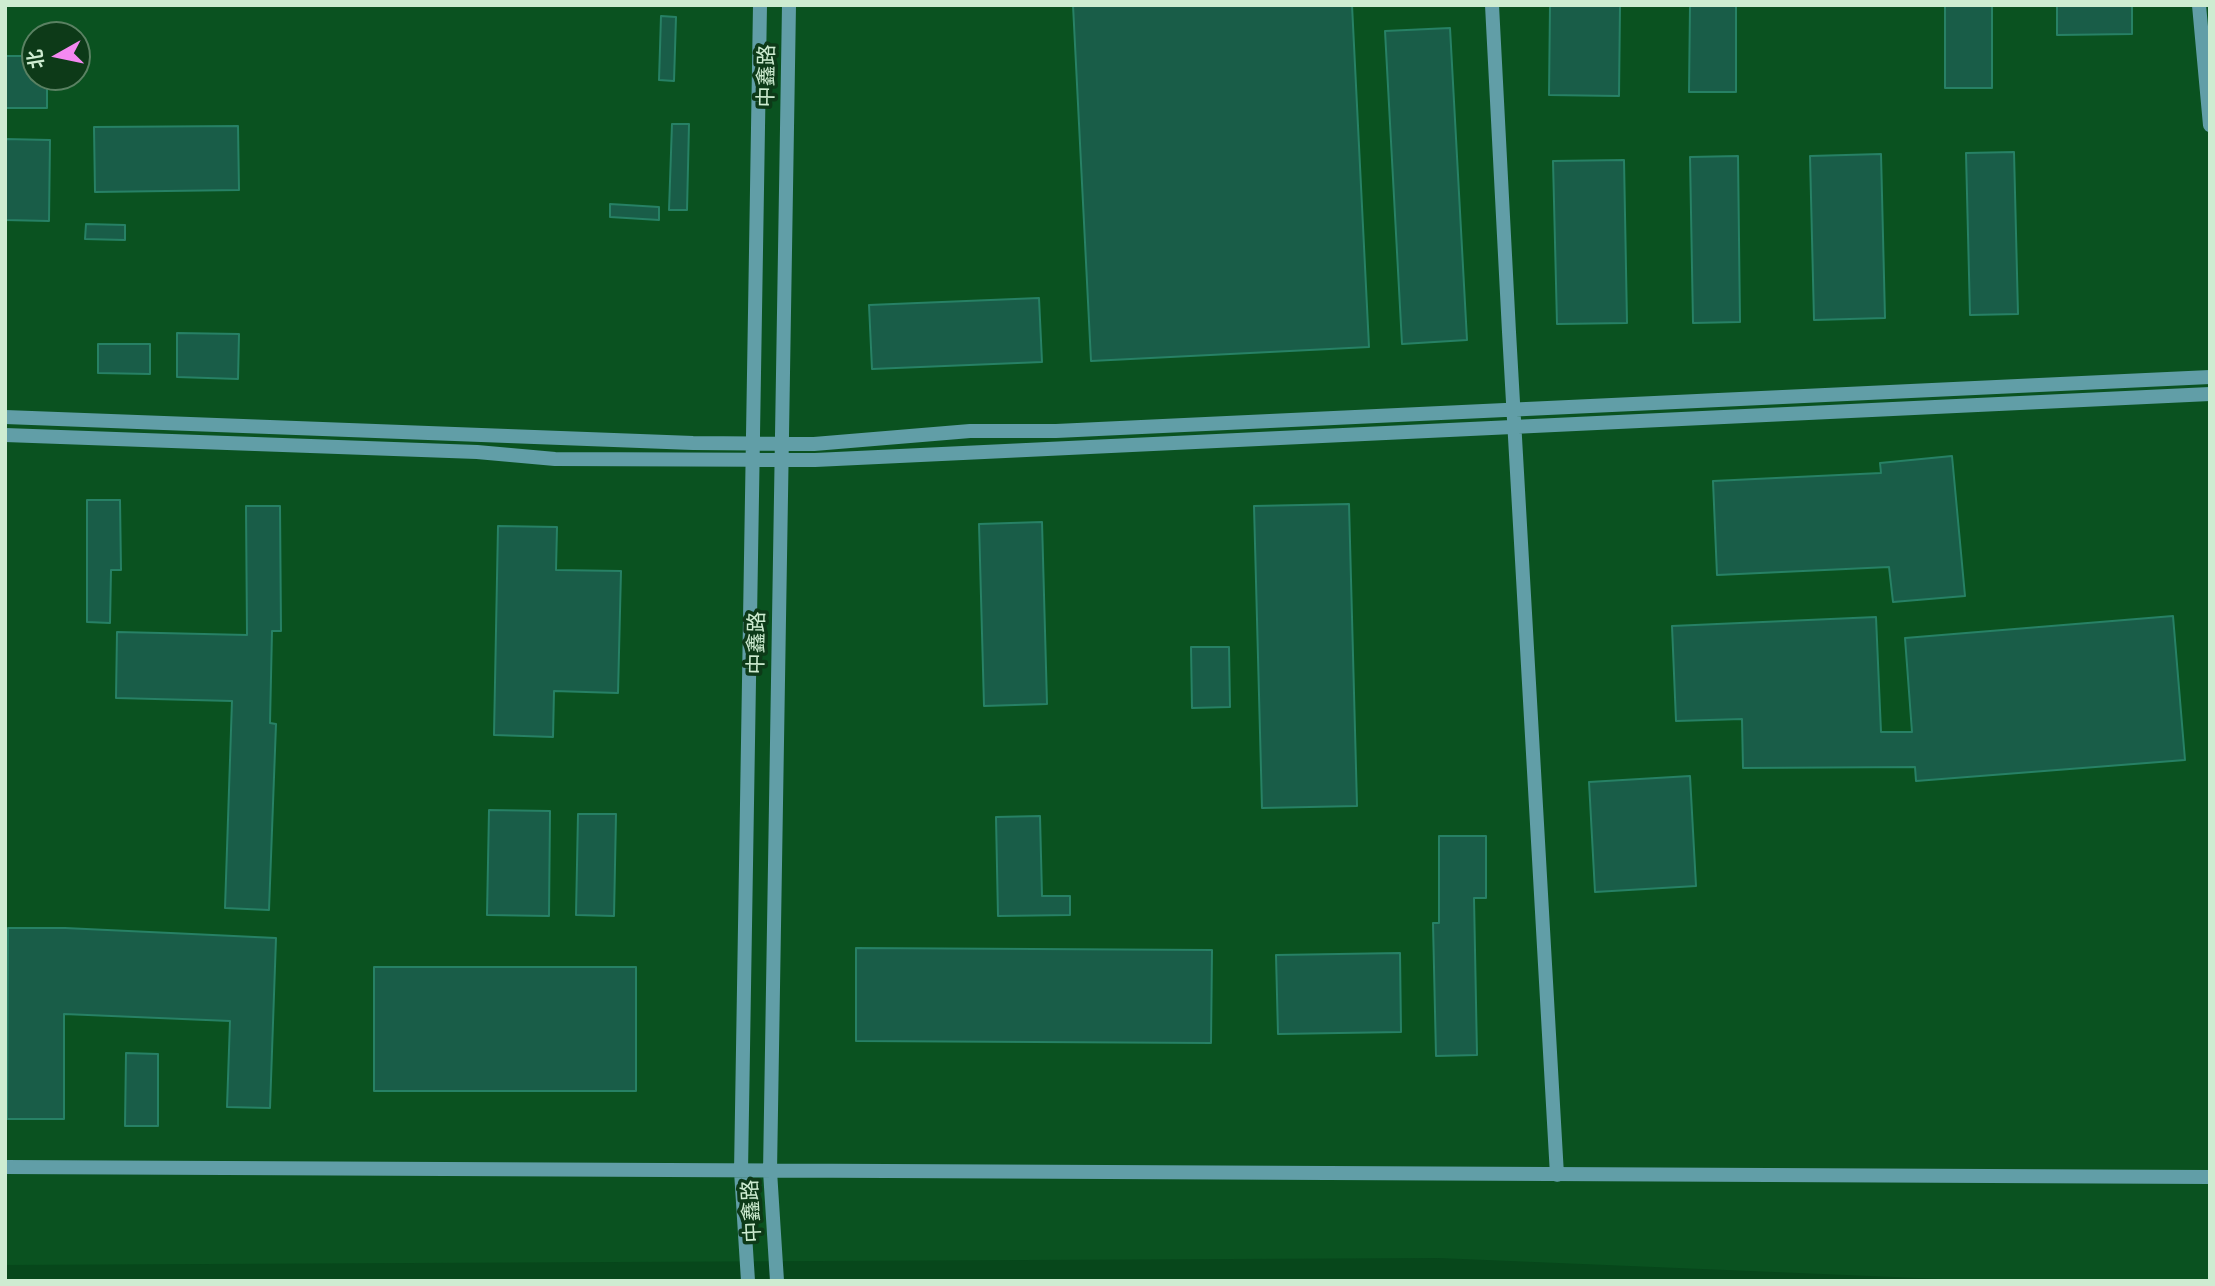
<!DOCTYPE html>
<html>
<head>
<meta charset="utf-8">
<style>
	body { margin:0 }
	#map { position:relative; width:2215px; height:1286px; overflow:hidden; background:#07471b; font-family:"Alegreya Sans","Noto Sans SC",sans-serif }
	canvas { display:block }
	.frame { position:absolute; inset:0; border:7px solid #ceecd1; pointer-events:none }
	.north { position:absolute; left:21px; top:21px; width:70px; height:70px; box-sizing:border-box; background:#0d3a18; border:2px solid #5a8162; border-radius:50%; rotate:261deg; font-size:19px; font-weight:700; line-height:28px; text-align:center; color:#ceecd1 }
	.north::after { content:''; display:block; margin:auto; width:24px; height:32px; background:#f489f1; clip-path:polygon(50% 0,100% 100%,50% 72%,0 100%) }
</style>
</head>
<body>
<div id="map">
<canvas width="2215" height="1286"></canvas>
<div class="frame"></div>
<div class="north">北</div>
</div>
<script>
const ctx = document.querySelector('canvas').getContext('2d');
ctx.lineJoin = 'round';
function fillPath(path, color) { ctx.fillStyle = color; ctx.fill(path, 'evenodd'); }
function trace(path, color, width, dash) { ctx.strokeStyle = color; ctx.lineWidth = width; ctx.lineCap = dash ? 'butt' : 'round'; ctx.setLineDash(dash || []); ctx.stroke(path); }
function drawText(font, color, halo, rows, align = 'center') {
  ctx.font = font + ' "Alegreya Sans","Noto Sans SC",sans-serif'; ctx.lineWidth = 7; ctx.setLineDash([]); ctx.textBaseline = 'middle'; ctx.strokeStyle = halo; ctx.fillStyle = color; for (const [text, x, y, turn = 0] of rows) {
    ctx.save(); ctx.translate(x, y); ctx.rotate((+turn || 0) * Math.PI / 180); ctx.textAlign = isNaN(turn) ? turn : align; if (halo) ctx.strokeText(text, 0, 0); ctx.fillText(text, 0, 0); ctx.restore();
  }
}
fillPath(new Path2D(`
	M5 5H2210V1281H1990L1438 1258 5 1265ZM35 35H77V77H35Z`), '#0a5220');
const building = new Path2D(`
	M1073 5H1352L1369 347 1091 361Z
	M1550 5H1620L1619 96 1549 95Z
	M1690 5H1736V92H1689Z
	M1945 5H1992V88H1945Z
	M2057 5H2132V34L2057 35Z
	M661 16 676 17 674 81 659 80Z
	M1450 28 1467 340 1402 344 1385 31Z
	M5 56H35V77H47V108H5Z
	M672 124H689L687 210H669Z
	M238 126 239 190 95 192 94 127Z
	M5 139 50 140 49 221 5 220Z
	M2014 152 2018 314 1970 315 1966 153Z
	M1881 154 1885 318 1814 320 1810 156Z
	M1738 156 1740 322 1693 323 1690 157Z
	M1624 160 1627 323 1557 324 1553 161Z
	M610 204 659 207V220L610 217Z
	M86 224 125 225V240L85 239Z
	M1039 298 1042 362 872 369 869 305Z
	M177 333 239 334 238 379 177 377Z
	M98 344H150V374L98 373Z
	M1952 456 1965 596 1893 602 1889 567 1717 575 1713 481 1881 473 1880 463Z
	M87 500H120L121 570H111L110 623 87 622Z
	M1349 504 1357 806 1262 808 1254 506Z
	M246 506H280L281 631H272L270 723 276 724 269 910 225 908 232 701 116 698 117 632 247 635Z
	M1042 522 1047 704 984 706 979 524Z
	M498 526 557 527 556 570 621 571 618 693 554 691 553 737 494 735Z
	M2173 616 2185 760 1916 781 1915 767 1743 768 1742 719 1676 721 1672 626 1876 617 1881 732H1912L1905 638Z
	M1191 647H1229L1230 707 1192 708Z
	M1690 776 1696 886 1595 892 1589 782Z
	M489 810 550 811 549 916 487 915Z
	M578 814H616L614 916 576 915Z
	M1040 816 1042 896H1070V915L998 916 996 817Z
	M1439 836H1486V898H1474L1477 1055 1436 1056 1433 923H1439Z
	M8 928H65L276 938 270 1108 227 1107 230 1021 64 1014V1119H7Z
	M856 948 1212 950 1211 1043 856 1041Z
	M1400 953 1401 1032 1278 1034 1276 955Z
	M374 967H636V1091H374Z
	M126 1053 158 1054V1126H125Z`);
fillPath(building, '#195d48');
trace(building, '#278165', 2);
trace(new Path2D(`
	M1492 5 1509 332 1557 1175
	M2199 5 2210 125
	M5 417 693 443 814 444 970 431H1056L2210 377
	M5 435 477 452 555 459 815 460 2210 394
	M5 1167 2210 1177
	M748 1281 741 1171 760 5
	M777 1281 770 1171 789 5`), '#619ea7', 14);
drawText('21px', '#ceecd1', '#0d3a18', [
	["中鑫路",767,76,-89],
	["中鑫路",757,643,-89],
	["中鑫路",752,1211,-93]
]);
</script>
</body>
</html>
